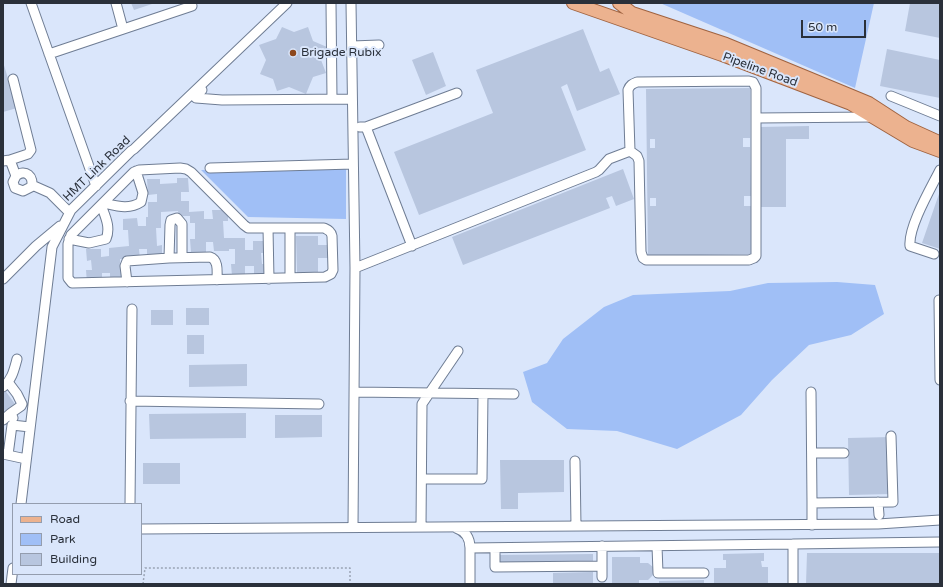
<!DOCTYPE html>
<html>
<head>
<meta charset="utf-8">
<style>
	body { margin:0 }
	#map { position:relative; width:943px; height:587px; overflow:hidden; background:#dae6fb; font-family:"Varela Round",sans-serif }
	canvas { display:block }
	.frame { position:absolute; inset:0; border:4px solid #2a303a; pointer-events:none }
	.legend { position:absolute; left:12px; top:503px; width:130px; height:72px; box-sizing:border-box; background:#dae6fb; border:1px solid #949dae; margin:0; padding:5px 7px; list-style:none; font-size:12px; color:#2a303a }
	.legend li { display:flex; align-items:center; gap:8px; height:20px }
	.legend b { width:20px; border:1px solid #949dae }
	.scale { position:absolute; left:801px; top:20px; width:65px; height:18px; box-sizing:border-box; border:2px solid #2a303a; border-top:0; padding-left:5px; font-size:12px; line-height:14px; white-space:nowrap; color:#2a303a; -webkit-text-stroke:3px #dae6fb; paint-order:stroke }
</style>
</head>
<body>
<div id="map">
<canvas width="943" height="587"></canvas>
<div class="frame"></div>
<ul class="legend">
<li><b style="height:5px;background:#ecb28f"></b>Road</li>
<li><b style="height:11px;background:#a0bff6"></b>Park</li>
<li><b style="height:11px;background:#b8c6df"></b>Building</li>
</ul>
<div class="scale">50 m</div>
</div>
<script>
const ctx = document.querySelector('canvas').getContext('2d');
ctx.lineJoin = 'round';
function fillPath(path, color) { ctx.fillStyle = color; ctx.fill(path, 'evenodd'); }
function trace(path, color, width, dash) { ctx.strokeStyle = color; ctx.lineWidth = width; ctx.lineCap = dash ? 'butt' : 'round'; ctx.setLineDash(dash || []); ctx.stroke(path); }
function drawText(font, color, halo, rows, align = 'center') {
  ctx.font = font + ' "Varela Round",sans-serif'; ctx.lineWidth = 4; ctx.setLineDash([]); ctx.textBaseline = 'middle'; ctx.strokeStyle = halo; ctx.fillStyle = color; for (const [text, x, y, turn = 0] of rows) {
    ctx.save(); ctx.translate(x, y); ctx.rotate((+turn || 0) * Math.PI / 180); ctx.textAlign = isNaN(turn) ? turn : align; if (halo) ctx.strokeText(text, 0, 0); ctx.fillText(text, 0, 0); ctx.restore();
  }
}
fillPath(new Path2D(`
	M660 3H874L855 88Z
	M346 167V219L248 217 201 170Z
	M837 282 875 285 884 314 851 335 809 345 772 380 741 415 677 449 617 431 567 429 532 402 523 372 547 363 563 339 604 307 633 295 730 291 768 283Z`), '#a0bff6');
fillPath(new Path2D(`
	M131 3H155L134 10Z
	M910 3H940V38L905 31Z
	M282 27 294 32 308 27 313 41 327 47 321 60 326 73 313 77 306 94 289 87 277 91 273 79 260 74 266 60 259 45 276 39Z
	M583 29 600 72 609 68 620 94 577 111 567 84 561 87 586 150 419 215 394 152 493 113 476 70Z
	M887 49 940 60V98L880 86Z
	M433 52 446 86 426 95 412 60Z
	M3 62 17 108 3 112Z
	M750 88V138H743V147H750L751 196H744V206H751V254L648 256 646 89ZM650 139H655V148H650ZM650 198H656V206H650Z
	M809 126V139H786V207H761L760 127Z
	M623 169 634 199 616 206 612 196 606 198 610 208 463 265 452 237Z
	M177 178H188L189 192H181V201H189V212L204 211V219H213L212 210H228V221H223L224 238H245V250H253V241H267V253H261L262 264H267V275H254V266H245V276H232L231 264H235V249H229V251H214L213 242H206V252H191L190 239H195V223H190V216H179L178 211 161 212V228H156L157 246 162 245V258H147V249H139L140 259H120V269H125V282H110V273H102V283H87L86 270H92L91 260 87 261 86 249H101V257L109 256V248L129 246 128 230H123V219L137 218 138 226H146V217H148V202H157V194L148 195 147 179H160V184L177 183Z
	M940 191V249L922 243Z
	M296 236H318V245H330V258H318V272L297 273Z
	M186 308H209V325H186Z
	M151 310H173V325H151Z
	M187 335H204V354H187Z
	M247 364V386L189 387V365Z
	M4 389 15 404 3 412V390Z
	M246 413V438L150 439 149 414Z
	M275 415H322V437L275 438Z
	M891 437 892 494 849 495 848 438Z
	M500 460H564V492L518 493V509H501Z
	M143 463H180V484H143Z
	M764 553V561H761L762 567H768V584H714V568H726V560H723V554Z
	M807 553H940V584H806Z
	M593 554V562L499 563V555Z
	M612 557H640V563H648L653 567V575L648 580H639V584H612Z
	M593 572V584H553V573Z
	M704 580V584H659V581Z`), '#b8c6df');
const minor = new Path2D(`
	M31 3 96 186
	M116 3 123 29
	M331 3 332 99
	M351 3 355 268 353 527
	M352 46 379 45
	M49 54 192 6 191 3
	M749 81 753 82 756 88V256L754 258 749 260H646L643 258 641 252 639 161 637 156 630 151 628 90C630 85 632 84 637 82Z
	M202 90 195 97 196 98 222 100 352 99
	M891 96 940 116
	M757 118 873 117
	M360 127H366L457 93
	M366 127 412 246
	M10 160 28 154 31 150 13 79
	M3 161 10 160 16 176 13 182 15 188 23 191 31 187C35 177 25 168 16 176
	M180 168 186 169 191 172 244 225 248 228H324C328 230 331 231 332 236L333 270 331 274 325 277 72 283 68 278V244L71 235 134 172 139 170Z
	M210 168 353 164
	M32 185 50 193 69 212
	M104 203C117 206 129 210 141 202L143 193 136 171
	M268 228 269 279
	M290 228V278
	M69 239 89 243 106 239C111 227 105 216 101 205
	M934 254 910 246C908 227 931 188 940 170
	M169 258 170 225 171 220 177 218 182 224V257
	M355 268 596 172 599 170 609 159 630 151
	M3 279 36 246 60 226
	M127 282 125 266 127 261 169 258 210 257C219 260 217 272 217 280
	M939 300 940 380
	M8 382 17 394 22 404 21 406 11 413
	M3 387C12 380 14 370 17 359
	M354 392 514 394
	M811 392 812 503 893 502 891 436
	M130 401 319 404
	M3 420 11 413 13 418
	M812 453H844
	M3 454 26 459
	M8 455 12 425 30 427
	M575 461 576 526
	M422 479H482L483 394
	M878 502 879 515
	M21 504 52 247 71 210 131 151 134 149 287 3
	M130 504 132 309
	M812 525V503
	M421 527 422 404 458 351
	M456 528C465 531 470 538 470 548L793 544V584
	M141 529 878 524 940 520
	M793 544 940 542
	M602 546V577
	M657 546 658 573H704
	M495 548V567L602 566
	M11 584 13 568
	M470 584V548`);
const major = new Path2D(`
	M573 3 722 55 851 104 913 141 940 151
	M619 3 632 13 726 44 811 79 869 103 906 127 939 142`);
trace(minor, '#6f7d94', 11);
trace(major, '#a06340', 14);
trace(new Path2D(`
	M143 584 145 568H350V584`), '#9aa4b5', 1.5, [2, 2]);
trace(minor, '#fff', 9);
trace(major, '#ecb28f', 12);
for (const [x, y, r, color] of [
	[293,53,4,"#8d481e"]
]) { const dot = new Path2D(); dot.arc(x, y, r, 0, 2 * Math.PI); ctx.fillStyle = color; ctx.fill(dot); trace(dot, '#dae6fb', 1.5); }
drawText('12px', '#2a303a', '#dae6fb', [
	["Brigade Rubix",301,53]
], 'left');
drawText('12px', '#2a303a', '#dae6fb', [
	["Pipeline Road",760,70,20],
	["HMT Link Road",97,169,-44]
]);
</script>
</body>
</html>
